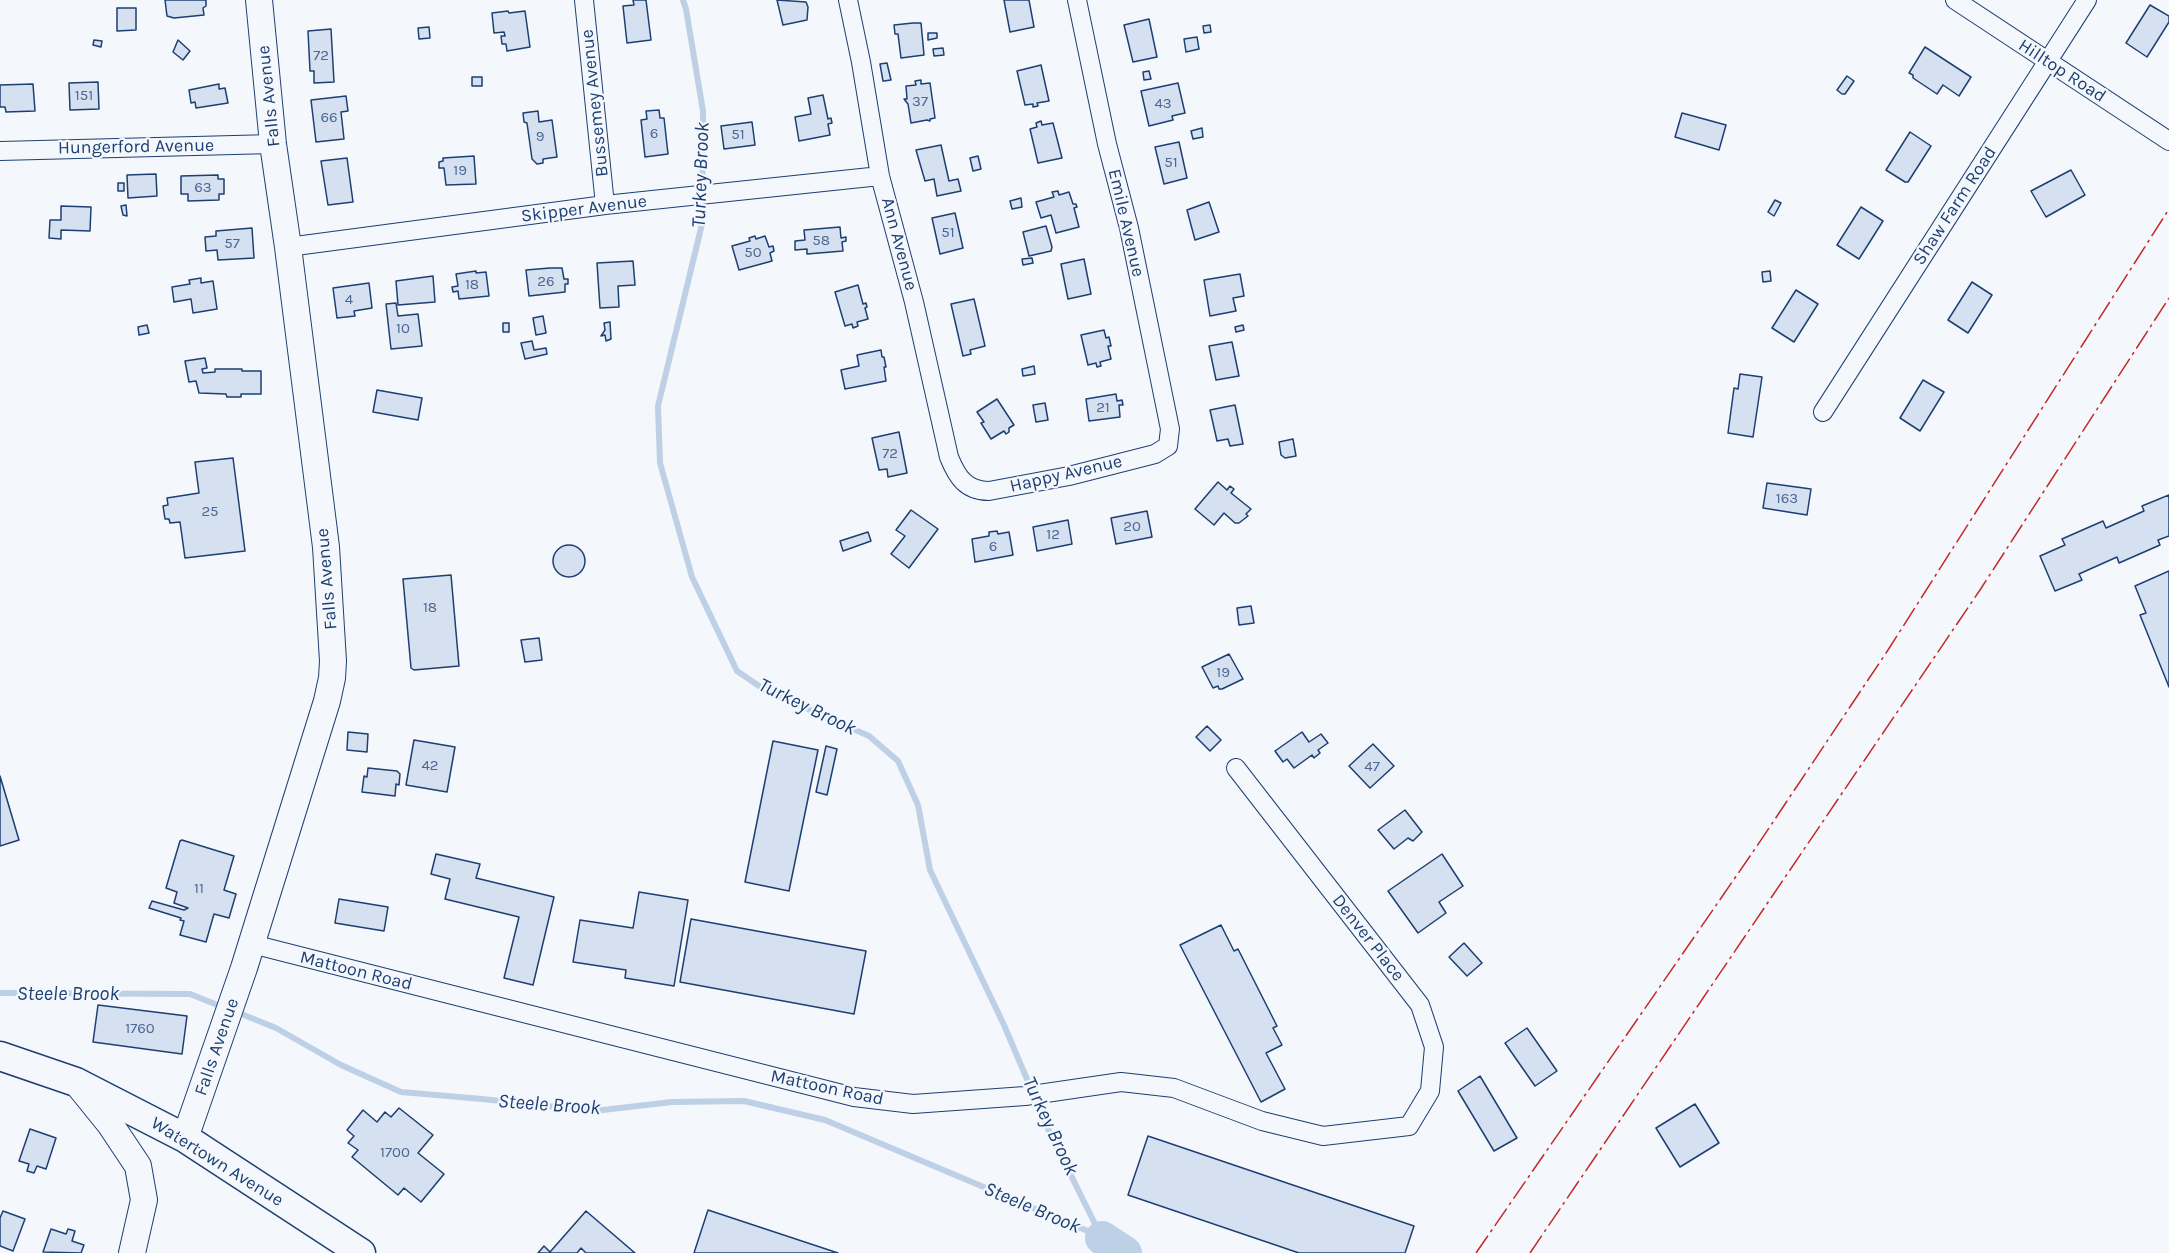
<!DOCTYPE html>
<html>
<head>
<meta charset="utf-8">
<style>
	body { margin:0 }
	canvas { display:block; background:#f4f7fb }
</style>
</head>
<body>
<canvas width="2169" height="1253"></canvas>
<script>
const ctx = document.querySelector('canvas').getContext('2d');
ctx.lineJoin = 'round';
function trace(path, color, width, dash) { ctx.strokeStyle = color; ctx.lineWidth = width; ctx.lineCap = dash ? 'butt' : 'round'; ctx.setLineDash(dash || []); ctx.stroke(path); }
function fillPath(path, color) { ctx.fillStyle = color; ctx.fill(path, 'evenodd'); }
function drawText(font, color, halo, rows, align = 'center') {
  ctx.font = font + ' Karla,sans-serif'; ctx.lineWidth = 4.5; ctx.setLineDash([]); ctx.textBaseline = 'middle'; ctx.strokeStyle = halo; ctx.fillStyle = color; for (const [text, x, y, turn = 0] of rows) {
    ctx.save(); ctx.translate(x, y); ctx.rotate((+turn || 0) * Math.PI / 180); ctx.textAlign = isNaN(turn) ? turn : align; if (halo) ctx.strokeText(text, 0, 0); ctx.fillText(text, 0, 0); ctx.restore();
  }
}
trace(new Path2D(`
	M683 0 686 9 703 111 702 224 658 406 660 463 692 577 737 671 765 690 869 736 898 761 918 805 930 870 1004 1025 1049 1131 1102 1238
	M0 993 190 994 225 1008
	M234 1011 276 1028 341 1065 401 1092 482 1099 594 1111 672 1102 744 1101 825 1120 1102 1237`), '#bed0e5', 6);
trace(new Path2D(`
	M1102 1238 1125 1253`), '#bed0e5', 34);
const building = new Path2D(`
	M165 0H206V6L203 8 204 15 174 18 167 16Z
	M633 0H646L651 40 627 43 623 6 634 5Z
	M777 0 806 2 808 7 807 20 783 25Z
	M1004 0H1029L1034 27 1010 32Z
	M2150 5 2169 16V22L2147 57 2126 43Z
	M117 8H136V30L117 31Z
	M508 11 509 13 525 11 530 47 507 51 506 44H502L501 36H505L504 32 494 33 492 13Z
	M1149 19 1157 57 1133 62 1124 25Z
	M913 23H921L924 55 901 58 898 34H895L894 25Z
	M1210 25 1211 32 1204 33 1203 26Z
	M429 27 430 38 419 39 418 28Z
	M331 29 334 82 314 83V71H310L308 31Z
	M928 33H937V38L928 40Z
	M1197 37 1199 49 1186 52 1184 39Z
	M94 40 102 41 101 47 93 45Z
	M178 40 190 51 183 60 173 52Z
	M1925 47 1971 77 1959 96 1943 85 1937 94 1913 78V75L1909 73Z
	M943 48 944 55 934 56 933 49Z
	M887 63 891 80 884 81H883L880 64Z
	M1041 65 1049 101 1037 103 1038 106 1033 107V104L1025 105 1017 71Z
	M1149 71 1151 79 1144 80 1143 72Z
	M1847 76 1854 81 1845 94H1842L1837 90Z
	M472 77H482V86H472Z
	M921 80V84L930 83 935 118 930 119V121L927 120 911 123 908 104 904 99H907L906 86 916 85 915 81Z
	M98 82 99 109 70 110 69 83Z
	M1178 83 1185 113 1172 116 1173 120 1149 126 1141 91Z
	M33 84 35 111 6 112 5 107H0V85Z
	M219 84V89L225 88 228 103 196 108 195 102 191 103 189 90Z
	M823 95 828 119 831 118 832 123 828 124 830 135 799 141 795 117 811 114 808 98Z
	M346 96 348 111 341 112 344 139 316 142 311 100Z
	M659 110 660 118H664L668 154 645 157 641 120 647 119 646 111Z
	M538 111 539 122 552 120 557 157 543 159V163L537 164 532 159 527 123 524 122 523 113Z
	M1682 113 1726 125 1719 150 1675 137Z
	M1041 121 1042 125 1053 123 1062 158 1038 163 1030 129 1037 127 1036 123Z
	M752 122 755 145 724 149 721 126Z
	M1202 128 1203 137 1193 139 1191 131Z
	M1910 132 1931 146 1908 182H1905L1886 170Z
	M1179 142 1187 178 1164 184 1155 147Z
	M941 145 949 181 958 179 961 191 937 196 934 179 925 181 916 150Z
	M474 156 476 184 446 185 444 168H439V162L443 161V158Z
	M978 156 981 169 973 171 970 158Z
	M347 158 353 202 328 205 321 161Z
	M2071 170 2085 195 2046 217 2031 191Z
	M156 174 157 196 128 198 127 175Z
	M218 175V179H224V194H219V200L188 201V194H181V176Z
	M118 183H124V191H118Z
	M1058 191 1059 195 1069 192 1073 204H1076L1077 207 1074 208 1079 227 1056 233 1051 215 1041 218 1036 202 1054 197 1052 192Z
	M1021 198 1022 207 1012 209 1010 201Z
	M1775 200 1781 203 1774 216 1768 212Z
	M1209 202 1219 232 1195 240 1187 210Z
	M126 205 127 216 123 215 121 206Z
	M61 206 91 207 90 231 61 230V239L49 238 50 220H61Z
	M1861 207 1883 221 1859 259 1837 245Z
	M955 213 963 248 940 254 932 218Z
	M1046 226 1052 247 1051 251 1029 256 1023 232Z
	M840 227 841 238 846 237V241L842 242 843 251 807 254V249L795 250V241L805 240 804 230Z
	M252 228 254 258 218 260 217 250 206 251 205 237 216 236V231Z
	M755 236 756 239 765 236 769 247 773 246 774 251 770 253 772 261 739 270 732 246 750 241 749 238Z
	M1032 258 1033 263 1023 265 1022 259Z
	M1084 259 1091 294 1068 299 1061 264Z
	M633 261 635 285 618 286 619 307 600 308 597 263Z
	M550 268H562L564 279H568V284H565V292L529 296 526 270Z
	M476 271V273L486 272 489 296 459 299 458 291 453 292 452 287 458 286 456 274Z
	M1770 271 1771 281 1763 282 1762 272Z
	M1240 274 1244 296 1233 298 1236 311 1210 316 1204 280Z
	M433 276 435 302 398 305 396 281Z
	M201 278V283L213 281 217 309 193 313 191 299 174 302 172 287 190 284 189 280Z
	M1972 282 1992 295 1968 333 1948 320Z
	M369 283 372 308 354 311 355 316 337 318 333 288Z
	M858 285 863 304 866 303 867 307 865 308 868 319 857 322 858 326 853 328 852 324 845 326 835 292Z
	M1796 290 1818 304 1794 342 1772 328Z
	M974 299 985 346 970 350 971 354 963 356 951 304Z
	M396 303 398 316 418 314 422 346 391 349 386 304Z
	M543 316 546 333 536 335 533 318Z
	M610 322 611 339 606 341 605 335 601 336 605 330 604 323Z
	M503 323H509V332H503Z
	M147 325 149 333 139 335 138 327Z
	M1243 325 1244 330 1236 332 1235 327Z
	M1104 330 1106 338 1109 337 1111 346H1108L1111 359 1100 362 1101 366 1097 367 1096 363 1088 365 1081 335Z
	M532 341 534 350 546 348 547 354 525 359 521 343Z
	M1232 342 1239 376 1216 380 1209 346Z
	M881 350 882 357H884L886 367H884L886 381 845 389 841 370 859 366 857 355Z
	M205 358 207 368 202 369 203 373 215 372V369H242V371H261V394H241V397H227L226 394 199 393 196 381 189 382 185 361Z
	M1034 366 1035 374 1023 376 1022 369Z
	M1740 374 1762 377 1753 437 1728 433 1734 388 1738 389Z
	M1923 380 1944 392 1920 431 1900 418Z
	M377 390 422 398 418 420 373 412Z
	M1116 394 1117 401 1122 400 1123 405H1119L1120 417 1089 421 1086 399Z
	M997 399 1014 425 1009 428V432L1006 434 1004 431 991 439 981 423 984 422 977 412Z
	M1045 403 1048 420 1036 422 1033 405Z
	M1235 405 1243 444 1230 446 1228 439 1217 441 1210 410Z
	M899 432 907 473 888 477 887 469 879 470 872 438Z
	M1293 439 1296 456 1285 458 1281 455 1279 442Z
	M233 458 245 551 185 558 180 522 170 523 169 519H165L163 506 168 505 167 498 199 493 195 462Z
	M1218 482 1227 490 1230 486 1234 489 1231 493 1251 509 1246 514 1248 516 1239 523H1235L1224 513 1214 525 1195 509Z
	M1767 483 1811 489 1807 515 1763 508Z
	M2169 495V536L2158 540 2160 545 2119 563 2117 557 2079 574 2082 580 2055 591 2040 556 2065 545 2062 539 2103 521 2106 528 2144 511 2142 506Z
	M911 510 938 529 909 568 891 554 905 536 896 530Z
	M1147 511 1152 537 1116 544 1111 518Z
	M1068 520 1072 544 1037 551 1033 527Z
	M997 531 998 534 1009 532 1013 555 975 562 972 539 989 536V532Z
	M868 532 871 541 843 551 840 541Z
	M553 561a16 16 0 1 1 32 0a16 16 0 1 1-32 0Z
	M2169 571V687L2140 615 2146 613 2135 586Z
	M451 575 459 666 414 670 411 668 403 579Z
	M1251 606 1254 623 1239 625 1237 608Z
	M539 638 542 660 525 662 521 640Z
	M1229 654 1243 679 1222 689H1219L1218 686 1213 688 1202 667Z
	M1207 726 1221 740 1210 751 1196 737Z
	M348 732 368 734 367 752 347 750Z
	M1302 732 1309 742 1321 734 1328 743 1318 750 1320 753 1314 758 1312 755 1294 768 1287 759 1283 762 1275 751Z
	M414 740 455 747 447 792 406 785Z
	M773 741 818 750 789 891 745 882Z
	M1373 744 1394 766 1370 788 1349 766Z
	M826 746 837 749 827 795 816 792Z
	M368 768 397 771 400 774 399 785 396 784 395 796 362 792 364 776 367 777Z
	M0 776 19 840 0 846Z
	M1405 810 1422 832 1413 841 1408 838 1394 849 1378 830Z
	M182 840 234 856 224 890 236 894 229 918 214 914 206 942 180 935 184 921 180 920 181 918 149 908 152 901 184 910 188 908 174 903 177 892 166 888 180 841Z
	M436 854 480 864 476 878 554 897 533 985 504 978 519 917 445 899 450 879 431 874Z
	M1442 854 1463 886 1439 902 1446 913 1418 933 1388 891Z
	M639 892 688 900 674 986 625 978 626 970 573 962 580 920 633 928Z
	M339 899 388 907 384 931 335 923Z
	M691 919 866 951 854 1014 680 982Z
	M1221 925 1234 951 1238 949 1277 1026 1273 1028 1282 1045 1266 1053 1285 1089 1261 1102 1180 945Z
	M1464 943 1482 963 1467 976 1449 957Z
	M98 1005 187 1016 182 1054 93 1042Z
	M1527 1028 1557 1071 1535 1086 1505 1043Z
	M1480 1076 1517 1138 1494 1151 1458 1091Z
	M1695 1104 1719 1143 1680 1167 1656 1128Z
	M399 1108 433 1135 418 1153 444 1174 421 1202 404 1188 398 1195 352 1157 358 1150 348 1143 354 1136 347 1130 363 1110 377 1122 385 1112 391 1117Z
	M30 1129 56 1138 46 1169 37 1166 34 1173 27 1171 29 1164 19 1161Z
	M1148 1136 1414 1226 1405 1253H1299L1128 1195Z
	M708 1210 838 1253H694Z
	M3 1211 25 1219 13 1251 0 1246V1218Z
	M586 1211 635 1253H586L581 1248 577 1253H538L544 1246 550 1252Z
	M51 1229 66 1234 68 1229 75 1231 72 1241 84 1245 81 1253 43 1252Z`);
fillPath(building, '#d5e0f0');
trace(building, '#1d3f73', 1.5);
const street = new Path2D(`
	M584 0 605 205
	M848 0 861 62 880 176 914 302 949 457C957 477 966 491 989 491L1069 476 1155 454 1168 446 1170 429 1129 228 1107 144 1077 0
	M1955 0 2169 141
	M0 151 273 144
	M288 247 605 205 880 176
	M1823 412 2087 0
	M252 944 854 1097 913 1104 1025 1096 1121 1082 1174 1088 1262 1121 1323 1136 1409 1126 1430 1091 1434 1047 1420 1005 1236 768`);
const secondary = new Path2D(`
	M76 1082 110 1124 138 1166 144 1200 132 1253
	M185 1138 244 968 327 701 332 678 333 661 326 547 288 247 273 144 259 0`);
const primary = new Path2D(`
	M0 1056 76 1082 185 1138 361 1253`);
trace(street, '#1d3f73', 20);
trace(secondary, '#1d3f73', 28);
trace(primary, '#1d3f73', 31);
trace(street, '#f4f7fb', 18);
trace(secondary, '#f4f7fb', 26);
trace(primary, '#f4f7fb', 28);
trace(new Path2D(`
	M1476 1253 1757 846 1888 650 2169 209
	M1530 1253 1980 590 2169 298`), '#c62828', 1.5, [21, 4.5, 3, 4.5]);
drawText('15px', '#4b6792', null, [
	["72",321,56],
	["151",84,96],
	["37",920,102],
	["43",1163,104],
	["66",329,118],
	["6",654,134],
	["51",738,135],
	["9",540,137],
	["51",1171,163],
	["19",460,171],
	["63",203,188],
	["51",948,233],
	["58",821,241],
	["57",232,244],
	["50",753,253],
	["26",546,282],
	["18",472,285],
	["4",349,300],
	["10",403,329],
	["21",1103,408],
	["72",890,454],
	["163",1787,499],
	["25",210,512],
	["20",1132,527],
	["12",1053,535],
	["6",993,547],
	["18",430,608],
	["19",1223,673],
	["42",430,766],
	["47",1372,767],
	["11",199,889],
	["1760",140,1029],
	["1700",395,1153]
]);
drawText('18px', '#1d3f73', '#f4f7fb', [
	["Hilltop Road",2062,71,33],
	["Falls Avenue",269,96,-96],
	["Bussemey Avenue",595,103,-96],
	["Hungerford Avenue",136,147,-1],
	["Shaw Farm Road",1955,206,-57],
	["Skipper Avenue",584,209,-7],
	["Emile Avenue",1126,223,77],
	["Ann Avenue",899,244,75],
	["Happy Avenue",1066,474,-13],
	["Falls Avenue",327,579,-95],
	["Denver Place",1368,938,52],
	["Mattoon Road",356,971,14],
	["Falls Avenue",217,1047,-71],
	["Mattoon Road",827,1088,12],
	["Watertown Avenue",217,1162,32]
]);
drawText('italic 20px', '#1d3f73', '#f4f7fb', [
	["Turkey Brook",701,175,-88],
	["Turkey Brook",807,707,26],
	["Steele Brook",68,994],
	["Steele Brook",549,1105,4],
	["Turkey Brook",1050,1126,65],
	["Steele Brook",1032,1208,23]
]);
</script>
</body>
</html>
